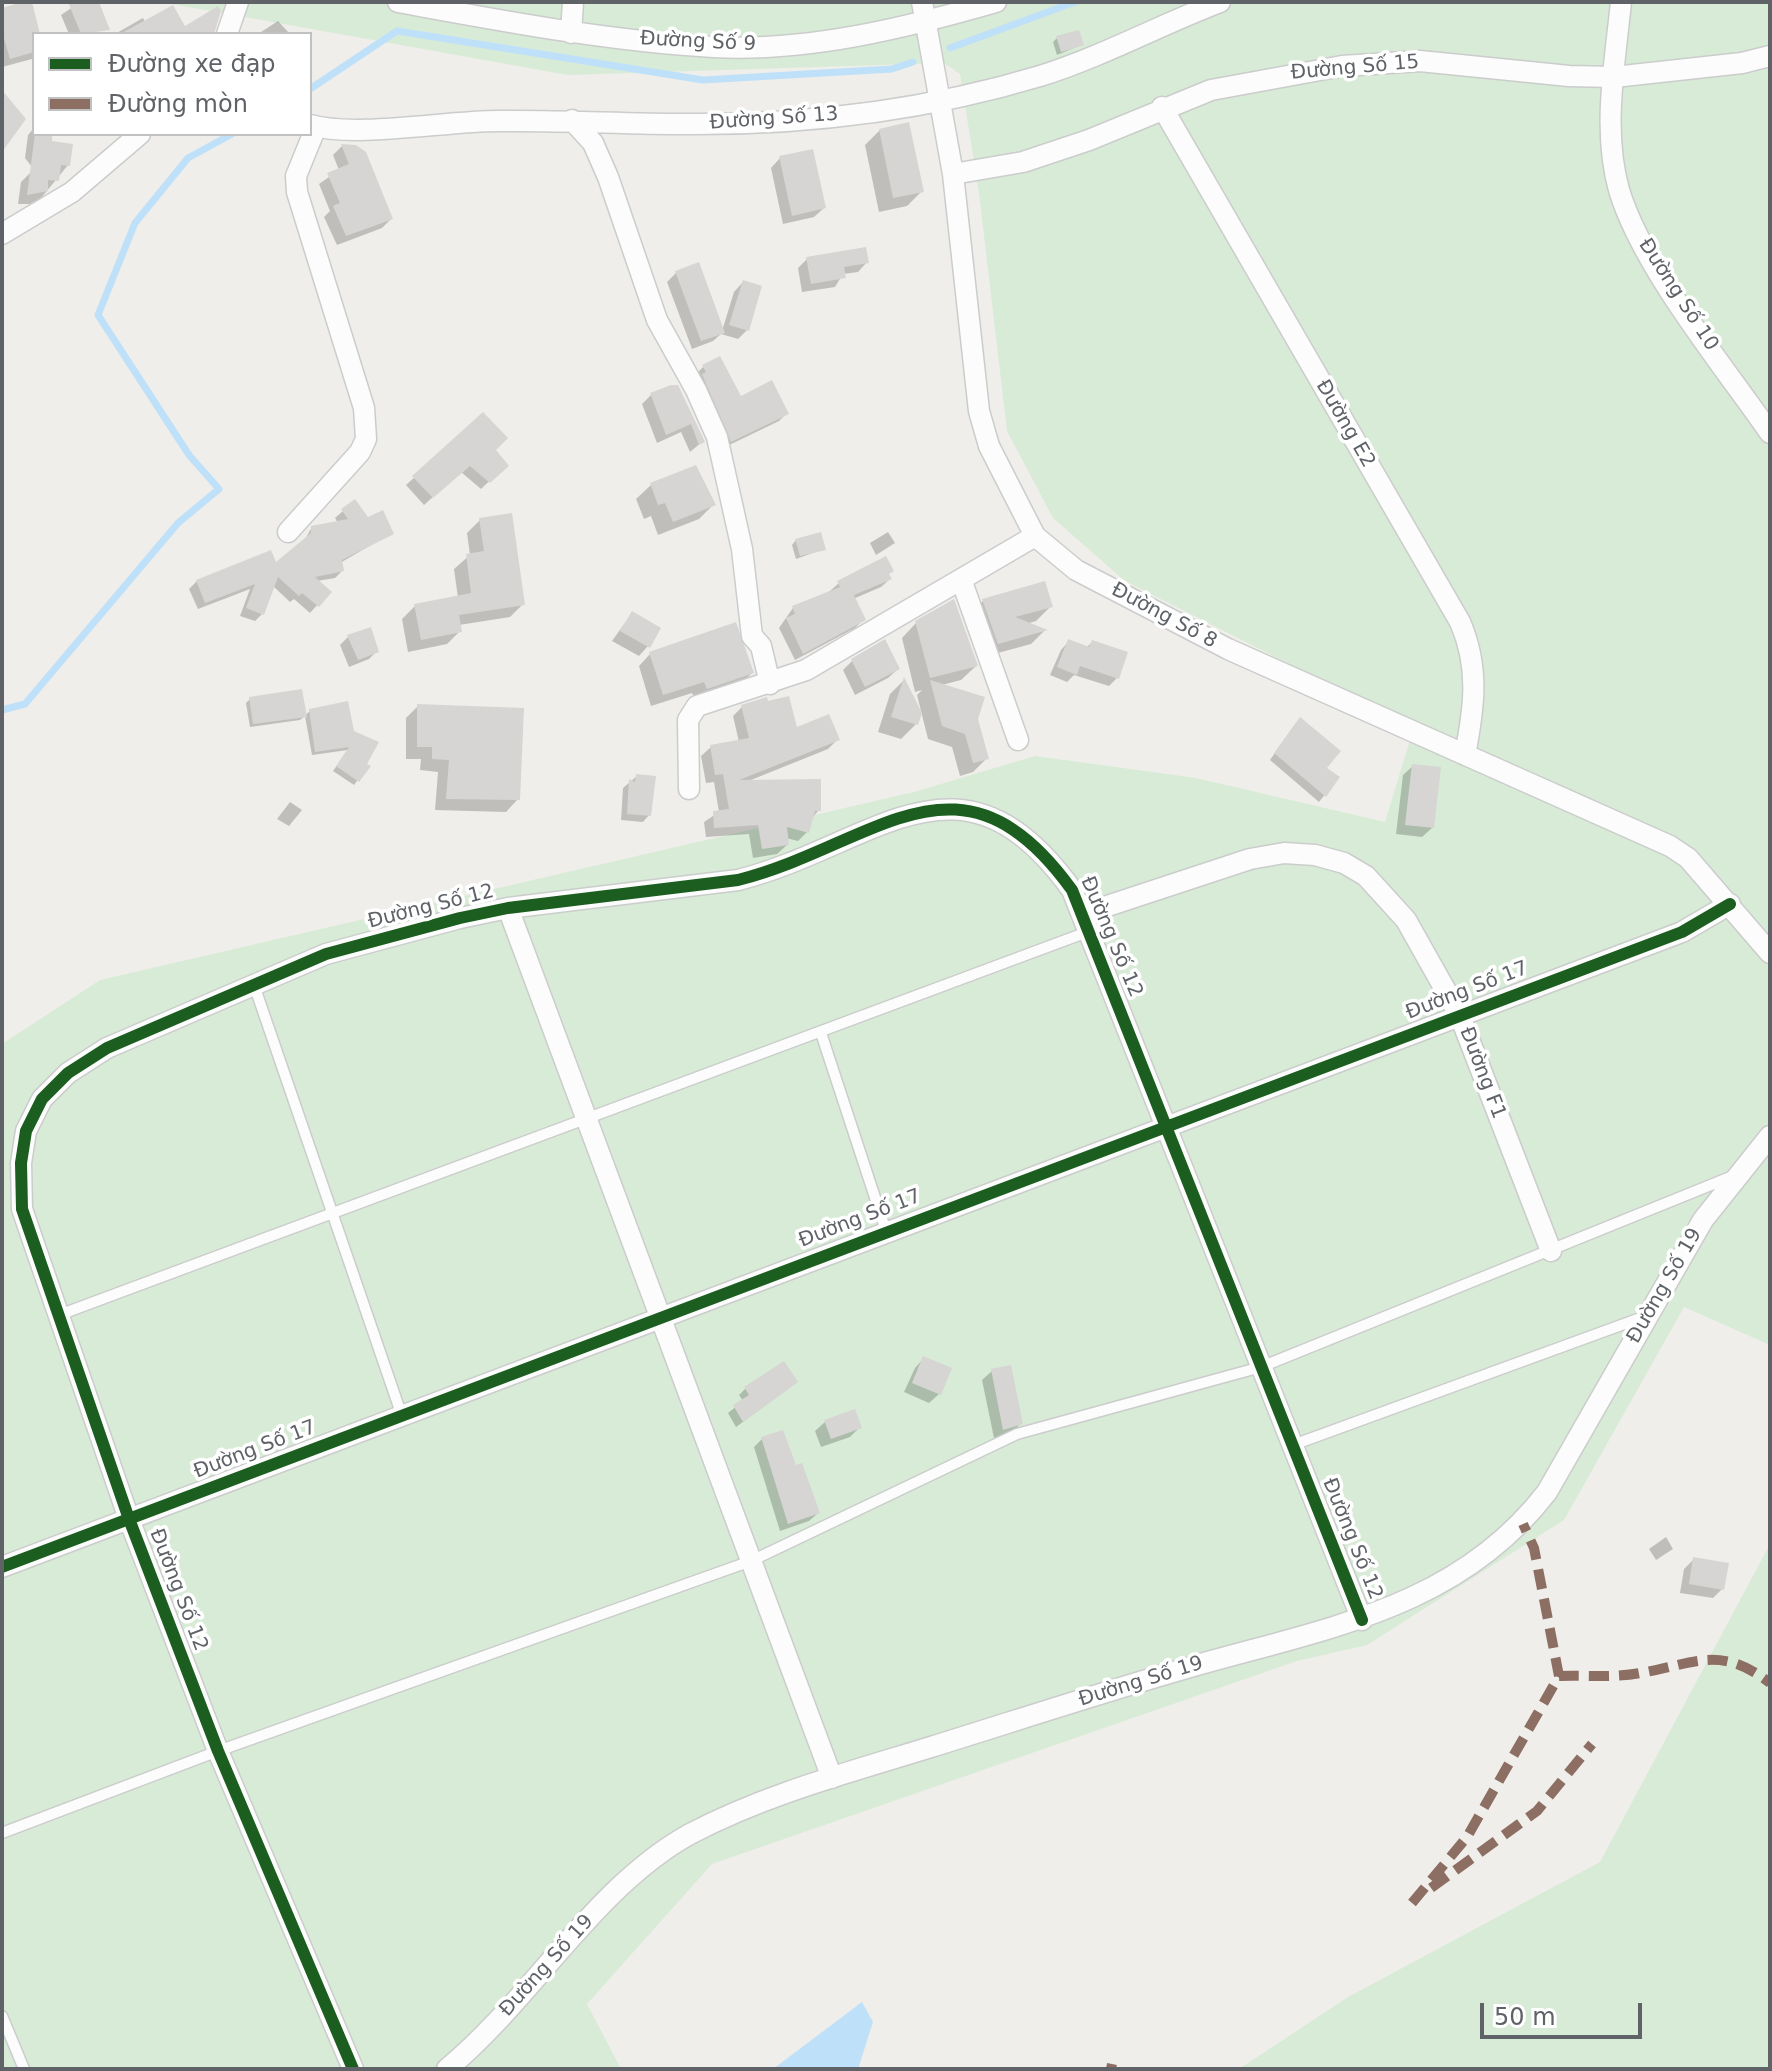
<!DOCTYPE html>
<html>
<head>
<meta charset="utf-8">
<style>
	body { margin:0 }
	#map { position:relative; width:1772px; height:2071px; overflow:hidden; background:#efeeea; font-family:"DejaVu Sans",sans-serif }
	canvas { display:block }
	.frame { position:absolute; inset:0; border:4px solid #5f6368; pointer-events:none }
	.legend { position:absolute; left:32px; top:32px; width:280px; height:104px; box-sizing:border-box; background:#fff; border:2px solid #bfc1c3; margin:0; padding:10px 14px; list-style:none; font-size:24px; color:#5f6368 }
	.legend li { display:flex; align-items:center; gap:16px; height:40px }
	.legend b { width:40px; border:2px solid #bfc1c3 }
	.scale { position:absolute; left:1480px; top:2003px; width:162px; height:36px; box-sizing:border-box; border:4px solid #5f6368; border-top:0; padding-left:10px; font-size:24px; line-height:28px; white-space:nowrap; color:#5f6368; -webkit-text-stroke:6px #fff; paint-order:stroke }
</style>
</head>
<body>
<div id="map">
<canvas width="1772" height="2071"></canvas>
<div class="frame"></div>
<ul class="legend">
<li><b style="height:10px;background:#1b5e20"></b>Đường xe đạp</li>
<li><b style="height:10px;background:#8d6e63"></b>Đường mòn</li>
</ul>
<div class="scale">50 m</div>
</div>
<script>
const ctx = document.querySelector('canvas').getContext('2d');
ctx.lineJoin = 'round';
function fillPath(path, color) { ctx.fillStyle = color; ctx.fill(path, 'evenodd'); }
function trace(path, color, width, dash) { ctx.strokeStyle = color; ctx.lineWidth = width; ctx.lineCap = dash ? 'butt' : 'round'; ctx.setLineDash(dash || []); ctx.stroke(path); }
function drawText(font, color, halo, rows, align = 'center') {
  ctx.font = font + ' "DejaVu Sans",sans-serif'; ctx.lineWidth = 7; ctx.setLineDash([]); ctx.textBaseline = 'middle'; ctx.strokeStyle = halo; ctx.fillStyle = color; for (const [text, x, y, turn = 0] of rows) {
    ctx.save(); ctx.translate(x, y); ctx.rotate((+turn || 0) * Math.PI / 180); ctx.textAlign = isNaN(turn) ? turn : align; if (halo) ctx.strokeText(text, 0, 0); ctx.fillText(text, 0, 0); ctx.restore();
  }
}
fillPath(new Path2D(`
	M161 2H1770V1345L1684 1307 1564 1520 1367 1645 1297 1661 712 1864 587 2004 621 2069H2V1044L100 980 914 792 1035 756 1196 778 1385 822 1414 727 1125 581 1053 518 1007 431 979 193 960 74 944 63 568 75Z
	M1770 1544V2069H1239L1348 1997 1600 1862Z`), '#d8ebd6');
fillPath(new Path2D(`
	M862 2002 873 2022 858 2069H773Z`), '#bfe0f9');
fillPath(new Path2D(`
	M80 2H97L95 30 69 34 61 15Z
	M2 10 38 34H34L32 59 2 67Z
	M143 18 145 22 207 34H115Z
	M278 21 290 34H258Z
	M1057 38 1081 45 1057 55 1053 42Z
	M34 128V134H50V143L68 165 42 197 30 204H18L21 182 30 173 43 181 25 158 28 135Z
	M880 130 922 191 907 206 879 212 865 145Z
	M342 146 356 147 391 219 382 228 337 245 324 217 330 211 319 184 339 170 333 155Z
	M780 158 824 208 814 217 783 224 771 168Z
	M807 259 867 262 858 272 843 274 835 287 802 292 798 268Z
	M677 272 722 331 734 292 743 282 747 330 738 339 721 334 713 341 692 349 667 282Z
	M703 367 740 399 787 413 779 421 723 448 696 374Z
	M677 387 702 442 690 452 681 432 657 443 642 404 651 395Z
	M483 415 493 450 506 465 481 489 461 472 424 505 406 485Z
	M651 485 713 505 699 519 658 535 651 516 644 519 636 499Z
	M343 511 392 533 340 563 342 571 335 578 317 581 329 592 310 613 294 599 290 602 273 586 262 614 255 621 240 616 250 589 198 609 189 589 197 581 275 566 304 541 312 527 338 523 335 518Z
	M480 520 523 604 510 617 459 625 460 631 447 644 408 652 402 619 415 606 458 598 454 569 470 555 467 533Z
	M888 532 895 543 876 555 870 543Z
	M796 540 824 549 796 559 792 545Z
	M888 575 890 579 881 587 853 599 863 620 855 628 795 660 779 628 793 608 830 591 839 583Z
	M983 601 1050 607 1036 621 1026 624 1044 631 1031 644 983 657 968 615Z
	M632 613 648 646 639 656 612 641Z
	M916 623 976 666 961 680 942 685 976 719 987 758 973 772 960 776 952 747 928 739 917 695 922 690 915 692 902 638Z
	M348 637 377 651 369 659 349 667 340 645Z
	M1069 641 1086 648 1092 642 1117 678 1109 686 1074 675 1067 682 1050 675 1061 650Z
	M650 654 752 673 740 685 695 700 692 693 651 706 639 666Z
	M852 661 898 669 888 678 855 695 843 670Z
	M903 681 916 724 901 739 878 732 890 694Z
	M250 699 304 716 310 711 352 732 368 766 354 785 333 771 348 750 312 755 305 716 300 720 250 727 246 703Z
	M418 706 518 799 506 812 435 810 438 772 420 770 421 759H406V718Z
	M742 707 795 729 838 739 828 749 746 782 819 810 811 819 807 832 798 841 786 838 787 845 777 854 753 858 749 834 706 837 704 822 719 812 714 782 706 783 701 756 711 747 739 742 733 716Z
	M1294 726 1324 768 1338 778 1319 802 1270 760Z
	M1413 766 1432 828 1422 837 1396 834 1403 775Z
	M637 776 649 815 643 822 621 820 623 788Z
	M290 802 302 810 289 826 277 819Z
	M924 1358 939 1394 929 1403 904 1392 915 1368Z
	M992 1371 1021 1423 1012 1433 994 1438 982 1380Z
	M796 1382 789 1388 736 1427 728 1413 743 1401 739 1395 745 1389Z
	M825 1422 860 1427 850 1437 821 1447 815 1431Z
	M762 1439 795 1468 818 1513 809 1521 780 1531 754 1447Z
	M1666 1537 1673 1549 1656 1560 1649 1549Z
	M1694 1559 1722 1589 1713 1598 1680 1593 1684 1569Z`), '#0003');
trace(new Path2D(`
	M950 48 1075 2
	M310 89 397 31 703 80 892 69 913 62
	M2 710 25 704 178 523 219 489 189 455 98 315 135 223 188 158 232 134`), '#bfe0f9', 7);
fillPath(new Path2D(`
	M23 2H32L40 34H34V52L10 59 2 31V8Z
	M68 2H99L110 30 81 34Z
	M173 5 185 26 218 6 221 11 214 34H120Z
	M1079 30 1084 45 1061 52 1056 36Z
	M2 90 26 119 2 152Z
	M909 122 924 192 893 198 879 129Z
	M35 134H52V141L73 144 70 166 61 165 59 181 48 180V191L27 195Z
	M341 144 356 145 366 152 393 219 346 236 333 206 340 203 327 173 349 164Z
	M813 149 826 208 792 216 779 156Z
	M866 247 869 263 844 267 846 278 811 284 806 257Z
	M699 262 725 333 701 341 675 271Z
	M743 280 762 286 749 331 729 325Z
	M720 356 741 396 772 380 789 414 731 442 702 374 706 372 702 365Z
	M671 385H678L705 442 699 445 691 424 666 435 650 393Z
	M483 412 508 438 496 450 509 466 490 483 470 466 433 498 412 476Z
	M696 465 716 505 673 522 665 503 658 505 650 483Z
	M355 499 368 517 383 510 394 534 342 560 344 571 315 577 332 592 319 607 302 593 299 596 278 577 264 615 246 608 255 584 205 603 196 580 271 550 276 562 311 533V526L348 519 341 509Z
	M512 513 525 605 459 615 462 632 421 640 414 604 471 593 466 554 484 551 479 518Z
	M821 532 826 550 800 556 795 539Z
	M886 556 894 571 889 574 892 579 854 595 866 620 803 654 786 618 795 614 792 606 840 587 837 581Z
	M1045 581 1053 607 1015 617 1048 630 998 644 982 599Z
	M954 599 978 666 930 678 915 621Z
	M632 611 661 628 650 648 620 631Z
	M736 622 754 673 707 689 704 682 663 695 649 652Z
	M371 627 379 652 358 660 347 635Z
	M885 639 900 669 865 687 851 659Z
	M1068 639 1089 647 1092 640 1128 652 1119 679 1080 666 1077 675 1057 667Z
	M904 677 922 713 918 725 891 717Z
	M930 680 985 697 978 719 989 759 973 763 965 734 942 726Z
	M302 689 307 717 253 724 249 697Z
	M789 696 797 727 829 714 840 740 739 780 821 779V811H815L809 833 787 827 789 845 762 849 758 825 714 828 713 811 729 809 723 774 715 775 710 745 749 738 741 705 767 697 768 701Z
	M348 701 354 731 379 742 367 764 371 766 359 782 336 766 349 747 315 752 309 709Z
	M417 704 524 708 520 800 446 799 449 760 432 759V747H417Z
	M1300 717 1341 751 1327 768 1340 777 1326 797 1274 753Z
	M1412 764 1441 767 1434 828 1405 825Z
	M636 774 656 776 651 816 627 814 629 779 635 782Z
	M923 1356 952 1368 941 1395 912 1383Z
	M784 1361 798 1382 743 1422 733 1405 749 1395 744 1387Z
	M1011 1365 1023 1424 1003 1430 991 1369Z
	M855 1409 862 1428 831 1439 824 1420Z
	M783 1430 796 1465 802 1463 820 1513 788 1524 761 1437Z
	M1693 1557 1729 1563 1724 1590 1689 1584Z`), '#d6d5d3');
const service = new Path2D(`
	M254 985 402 1416
	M821 1033 886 1231
	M59 1315 1090 931
	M1293 1445 1646 1316
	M2 1833 218 1751 751 1561 1017 1434 1261 1367 1733 1176
	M2 2016 24 2069`);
const minor = new Path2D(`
	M398 2C503 21 607 41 713 47 807 52 906 28 996 2
	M922 2 953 174 979 411 989 446 1035 536 1076 570 1228 649 1670 846 1688 858 1770 953
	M1621 2C1615 63 1602 130 1619 190 1642 267 1723 365 1770 433
	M571 33 573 2
	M227 34 238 2
	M1162 107 1460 622C1480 668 1474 708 1465 755
	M572 120 593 143 608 177 657 320 696 390 717 437 742 549 752 636 761 646 770 684
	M310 125C357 138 445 121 498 121 561 120 623 124 686 124 804 125 927 110 1040 76 1101 57 1160 25 1220 2
	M953 174 1023 162 1089 140 1211 90 1342 66 1420 61 1569 76 1614 77 1742 63 1770 56
	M2 234 72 192 140 134
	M288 532 360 452 366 439 364 408 297 192 296 176 316 127
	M961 579 1018 740
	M689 789 688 720 697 706 806 670 1035 536
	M508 908 832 1778
	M1083 914 1250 859 1284 853 1315 855 1344 863 1366 876 1406 920 1460 1016 1551 1251
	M2 1567 1682 932 1730 904
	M353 2069 218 1751 129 1519 22 1209 21 1163 26 1131 42 1099 68 1073 107 1048 326 954 460 918 508 908 738 880C876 845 960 735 1072 890L1362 1620
	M447 2069C532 1999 594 1887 690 1834 766 1794 850 1772 931 1747 1018 1720 1106 1691 1194 1666 1326 1628 1458 1608 1547 1492L1703 1220 1770 1136`);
trace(service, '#cbcccc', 13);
trace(minor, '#cbcccc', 23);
trace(service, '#fdfcfc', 10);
trace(minor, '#fdfcfc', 20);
trace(new Path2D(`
	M1559 1676C1585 1675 1614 1678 1640 1673 1694 1664 1720 1644 1770 1683
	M1431 1888 1537 1811 1592 1744
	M1412 1903 1467 1837 1559 1676 1534 1548 1523 1524
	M1111 2069 1112 2064`), '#8d6e63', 10, [20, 10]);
trace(new Path2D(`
	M2 1567 1682 932 1730 904
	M353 2069 218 1751 129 1519 22 1209 21 1163 26 1131 42 1099 68 1073 107 1048 326 954 460 918 508 908 738 880C876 845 960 735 1072 890L1362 1620`), '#1b5e20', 12);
drawText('20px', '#5f6368', '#fff', [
	["Đường Số 9",698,42,3],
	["Đường Số 15",1355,68,-5],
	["Đường Số 13",774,119,-4],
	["Đường Số 10",1678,295,57],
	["Đường E2",1345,424,60],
	["Đường Số 8",1164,616,28],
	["Đường Số 12",431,907,-14],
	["Đường Số 12",1111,937,67],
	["Đường Số 17",1467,991,-21],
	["Đường F1",1482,1073,69],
	["Đường Số 17",860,1219,-21],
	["Đường Số 19",1665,1286,-60],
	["Đường Số 17",255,1450,-21],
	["Đường Số 12",1352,1539,68],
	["Đường Số 12",178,1590,69],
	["Đường Số 19",1141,1682,-17],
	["Đường Số 19",547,1966,-48]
]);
</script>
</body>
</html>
